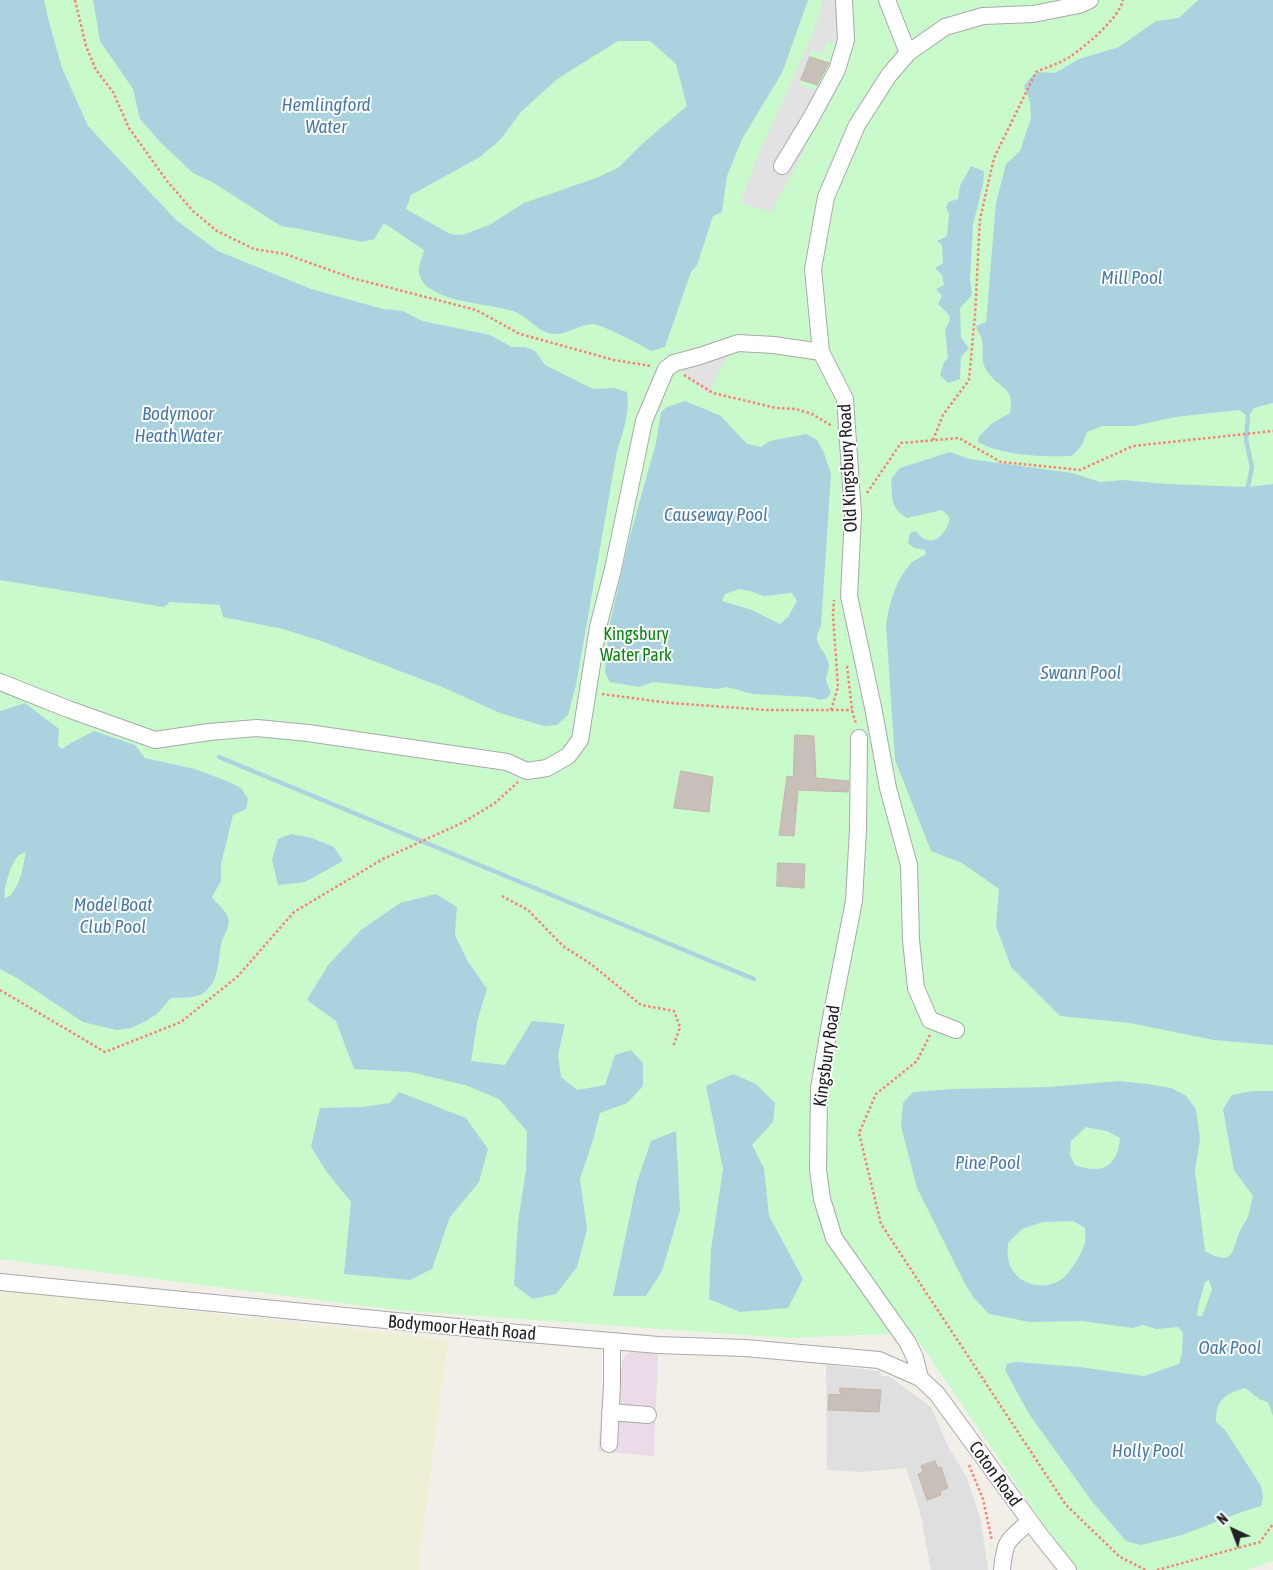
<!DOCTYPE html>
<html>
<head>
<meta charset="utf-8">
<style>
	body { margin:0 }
	#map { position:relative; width:1273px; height:1570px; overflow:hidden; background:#f2efe9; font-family:"Asap Condensed",sans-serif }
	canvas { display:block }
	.north { position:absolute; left:1208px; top:1505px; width:50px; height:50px; -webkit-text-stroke:4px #fff; paint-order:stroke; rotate:317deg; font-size:14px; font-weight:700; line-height:20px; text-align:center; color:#222 }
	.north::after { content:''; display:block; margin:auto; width:18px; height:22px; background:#222; clip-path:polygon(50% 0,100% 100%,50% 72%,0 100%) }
</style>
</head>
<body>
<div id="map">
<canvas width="1273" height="1570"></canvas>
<div class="north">N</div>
</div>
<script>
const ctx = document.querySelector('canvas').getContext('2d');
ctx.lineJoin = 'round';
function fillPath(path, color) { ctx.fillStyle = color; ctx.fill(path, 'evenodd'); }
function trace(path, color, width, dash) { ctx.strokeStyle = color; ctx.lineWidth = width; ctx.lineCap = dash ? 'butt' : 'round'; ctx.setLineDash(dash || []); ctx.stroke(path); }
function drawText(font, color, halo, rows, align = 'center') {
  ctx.font = font + ' "Asap Condensed",sans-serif'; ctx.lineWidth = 4; ctx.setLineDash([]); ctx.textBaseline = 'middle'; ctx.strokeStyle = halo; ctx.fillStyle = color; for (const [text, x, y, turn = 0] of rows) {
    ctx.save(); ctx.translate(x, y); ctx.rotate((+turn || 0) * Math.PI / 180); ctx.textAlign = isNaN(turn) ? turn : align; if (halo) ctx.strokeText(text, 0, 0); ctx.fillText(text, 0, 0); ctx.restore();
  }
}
fillPath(new Path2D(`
	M826 1365 880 1371 881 1376H889L931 1407 948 1446 967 1478 981 1521 988 1570H931L919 1507 906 1468 862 1472 827 1470Z`), '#e0dfdf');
fillPath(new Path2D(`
	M631 1352 658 1354 654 1456 598 1451 603 1383 620 1384 622 1361 625 1355Z`), '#ebdbe8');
fillPath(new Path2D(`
	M0 1290 448 1340 420 1552V1570H0Z`), '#eef0d5');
fillPath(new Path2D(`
	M0 0H1273V1561L1247 1570H1077L1067 1558 913 1333 787 1338 396 1310 0 1259Z`), '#c8facc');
fillPath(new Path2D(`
	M823 0H853L840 45 827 41 823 55 811 50 800 85 819 91 822 110 800 159 771 212 740 203 757 158 813 34Z
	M731 350 714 380 709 395 677 367Z`), '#e2e2e2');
fillPath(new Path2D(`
	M0 0H44L49 22 62 68 88 126 176 220 218 251 311 289 383 309 403 311 422 321 490 335 512 347H525L535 351 545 365 593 389 614 388 627 392C630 413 623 432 617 451L576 685 568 715 557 725 544 726 500 713 442 687 321 641 283 629 223 617 220 605 170 602 164 607 0 580Z
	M93 0H808L782 73 742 139 727 176 722 212 713 216 697 265 691 272 665 347 651 351C641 345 603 325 593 324 578 324 564 338 548 333 535 329 526 315 513 311 490 303 423 303 419 272 418 266 423 256 424 250L384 223 374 239 362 242 300 229 281 226 212 182 193 173 161 143 140 119 133 89 100 41ZM618 41H650L676 64 687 106 643 143 618 168 596 178 524 203 491 224 463 235 450 234 406 209 411 195 480 157 500 140 521 112 557 79Z
	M1198 0H1273V403L1254 408 1248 417 1240 410 1175 417 1134 426H1102L1087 432 1082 445 1072 456C1044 457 1003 456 978 442V438L991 424 1010 413C1015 385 999 390 987 371 980 362 984 350 982 340 982 335 977 332 976 326L986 322 996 203 1006 164 1020 151 1031 118 1030 102 1024 86 1030 78 1038 72 1055 73 1079 59 1119 47 1156 21 1179 18Z
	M971 166 984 171 983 184 973 225 970 278 972 295 960 308 961 338 969 348 961 357 960 379 948 383 940 375 944 362 948 358 945 330 950 320 949 315 938 304 942 296 936 289 944 285 942 275 935 268 943 263 942 245 937 241 947 236 949 214 946 208 948 202 958 199 960 186Z
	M685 401 721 416 747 444 761 447 770 441 806 434 817 440 824 453 831 474 821 626C809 645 827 648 829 666 829 670 827 673 826 677 826 682 829 688 831 693L827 698 820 700 811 697 753 694 727 687 718 689 653 682 639 687 610 682 605 673 609 627 630 536 656 443 661 412 667 407ZM740 589 750 591 764 596 792 593 797 601 788 617 780 624 752 610 722 601 725 594Z
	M950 452 970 459 1072 473 1100 482 1123 480 1167 484 1248 487 1273 484V1045L1214 1040 1130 1023 1060 1016 1011 967 996 926 999 889 962 863 931 851 895 760 886 625C889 603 896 579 912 562 916 559 922 557 926 554L925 550 914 548 908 543 910 533 916 531C930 551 946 536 950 518L942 510 907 518C889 507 893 498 891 479L900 468Z
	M25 703 59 729 58 746 62 749 71 743 94 731 135 745 145 758 195 769 229 782 241 788 248 799 246 809 233 815 221 864V881L212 897C216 903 224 909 227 915 232 925 225 932 222 941 217 959 221 978 205 992 196 999 182 997 171 998L157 1014 146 1021 131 1028 117 1030 83 1022 17 978 0 969V711ZM26 851C23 867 20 891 5 899 3 889 11 863 18 856 19 855 25 852 26 851Z
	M291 834 312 838 334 847 343 861 305 882 278 885 272 860 278 839Z
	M436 894 457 907 455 935 467 960 487 989 478 1018 471 1061 505 1065 532 1021 565 1024 558 1055 561 1077 577 1090 605 1085 615 1055 631 1050 643 1063V1086L627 1103 600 1113 593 1140 580 1179 587 1229 577 1267 556 1294 533 1299 514 1285 518 1222 526 1170 527 1131 499 1099 465 1085 410 1072 354 1069 336 1021 307 1000 328 965 361 930 400 903Z
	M733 1074 756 1084 775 1103 773 1122 752 1145 764 1168 769 1216 803 1279 788 1308 740 1312 709 1299 711 1250 723 1169 706 1086Z
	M1119 1081 1147 1084 1171 1088 1185 1095 1196 1109 1200 1139 1195 1171 1205 1251C1236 1269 1231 1249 1241 1229 1242 1226 1245 1223 1247 1219 1250 1212 1251 1203 1253 1196L1234 1170 1223 1109 1232 1095 1252 1091H1273V1416L1268 1402 1261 1400 1245 1388C1224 1394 1216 1400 1216 1422L1225 1430 1261 1486 1263 1497 1261 1506 1242 1512 1182 1535 1141 1545 1126 1541 1091 1500 1029 1414 1005 1370 1007 1364 1016 1362 1079 1367 1144 1376 1179 1364 1182 1353 1183 1333 1178 1327 1156 1329 1143 1325 1132 1328 1082 1321 1030 1322 989 1314 974 1298 965 1284 917 1188 901 1126 903 1103 913 1092 954 1089 1049 1087ZM1086 1127 1107 1131 1120 1138C1118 1167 1101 1175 1075 1165L1070 1155 1071 1141ZM1073 1221 1085 1228C1085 1233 1086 1239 1085 1243 1082 1253 1069 1276 1059 1281 1039 1292 1012 1282 1008 1258 1007 1254 1008 1248 1008 1243L1022 1229 1043 1222ZM1209 1280 1212 1290 1202 1316H1197L1198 1307 1205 1282Z
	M399 1092 466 1118 488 1149 479 1182 450 1217 432 1269 410 1280 344 1274 351 1202 326 1171 311 1147 320 1108 362 1107 390 1103Z
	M676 1131 680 1210 662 1271 646 1296H613L637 1182 651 1141Z`), '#aad3df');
trace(new Path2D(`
	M1248 487 1252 467 1246 440 1248 417
	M219 757 754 979`), '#aad3df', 4.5);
const building = new Path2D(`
	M810 57 829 63 817 85 801 80Z
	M795 735 814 736 816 778 849 781 848 792 798 790 794 836 779 835 787 776 793 777Z
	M681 771 713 777 709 812 674 808Z
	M778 863 805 864 804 888 777 886Z
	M840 1388 881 1390 879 1412 828 1410 829 1394 840 1395Z
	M935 1461 938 1468 941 1467 948 1488 940 1491 941 1495 927 1500 918 1474 923 1472 921 1466Z`);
fillPath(building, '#c7bfb8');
trace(building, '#c4b6ab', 1);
const minor = new Path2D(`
	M887 0 908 53
	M782 166 811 118 837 70 846 40 844 0
	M0 682 68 709 155 740 209 732 257 728 308 733 507 762 527 771 547 768 568 756 580 740 598 627 613 569 644 421 666 369 674 363 700 356 738 343 774 345 821 352
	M859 738 858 829 854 901 830 1023 819 1088 818 1170 822 1199 834 1238 908 1343 915 1358 920 1378
	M956 1030 930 1020 916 988 911 940 909 865 888 788 873 707 849 596 853 514 845 399 821 352 813 269 826 197 857 125 889 75 908 53 945 27 983 16 1033 14 1079 5 1090 0
	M0 1282 518 1333 658 1345 745 1348 879 1360 920 1378 937 1394 1040 1535 1068 1570
	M610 1412 648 1415
	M609 1444 612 1384V1341
	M1002 1570C1005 1539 1007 1542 1030 1521`);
trace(minor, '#a9a9a9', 18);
trace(new Path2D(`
	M75 0 86 46 96 70 113 92 129 128 167 181 193 211 217 231 254 249 285 254 352 278 476 310 520 334 614 360 651 366
	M684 375 713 393 776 408 796 409 812 414 832 426
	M933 440 943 415 969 380 975 315 980 219 994 158 1036 72C1047 67 1061 63 1071 56 1087 45 1119 18 1123 0
	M867 493 901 443 959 438 1001 462 1080 470 1133 446 1273 431
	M847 666 852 710 856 724
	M602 694 670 703 767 710H852
	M831 710 838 687 833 615 834 600
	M502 896 528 910 563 946 591 964 641 1005 674 1011 680 1027 673 1047
	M0 990 105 1052 181 1022 237 977 294 912 383 859 464 822 495 803 518 782
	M930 1035 917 1061 876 1094 859 1133 881 1224 1066 1505 1120 1557 1146 1570
	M969 1465 983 1499 992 1541
	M1157 1570 1260 1542 1273 1524`), '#fa8072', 2.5, [2.5, 2.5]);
trace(minor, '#fff', 16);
drawText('18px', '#222', '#fff', [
	["Old Kingsbury Road",848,468,-93],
	["Kingsbury Road",827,1056,-82],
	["Bodymoor Heath Road",462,1328,5],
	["Coton Road",995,1474,54]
]);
drawText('18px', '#0c8416', '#fff', [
	["Kingsbury",636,634],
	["Water Park",636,655]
]);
drawText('italic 19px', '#4a7aab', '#fff', [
	["Hemlingford",326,105],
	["Water",326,127],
	["Mill Pool",1132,278],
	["Bodymoor",178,414],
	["Heath Water",178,436],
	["Causeway Pool",716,515],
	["Swann Pool",1081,673],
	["Model Boat",113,905],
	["Club Pool",113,927],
	["Pine Pool",988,1163],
	["Oak Pool",1230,1348],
	["Holly Pool",1148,1451]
]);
</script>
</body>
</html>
